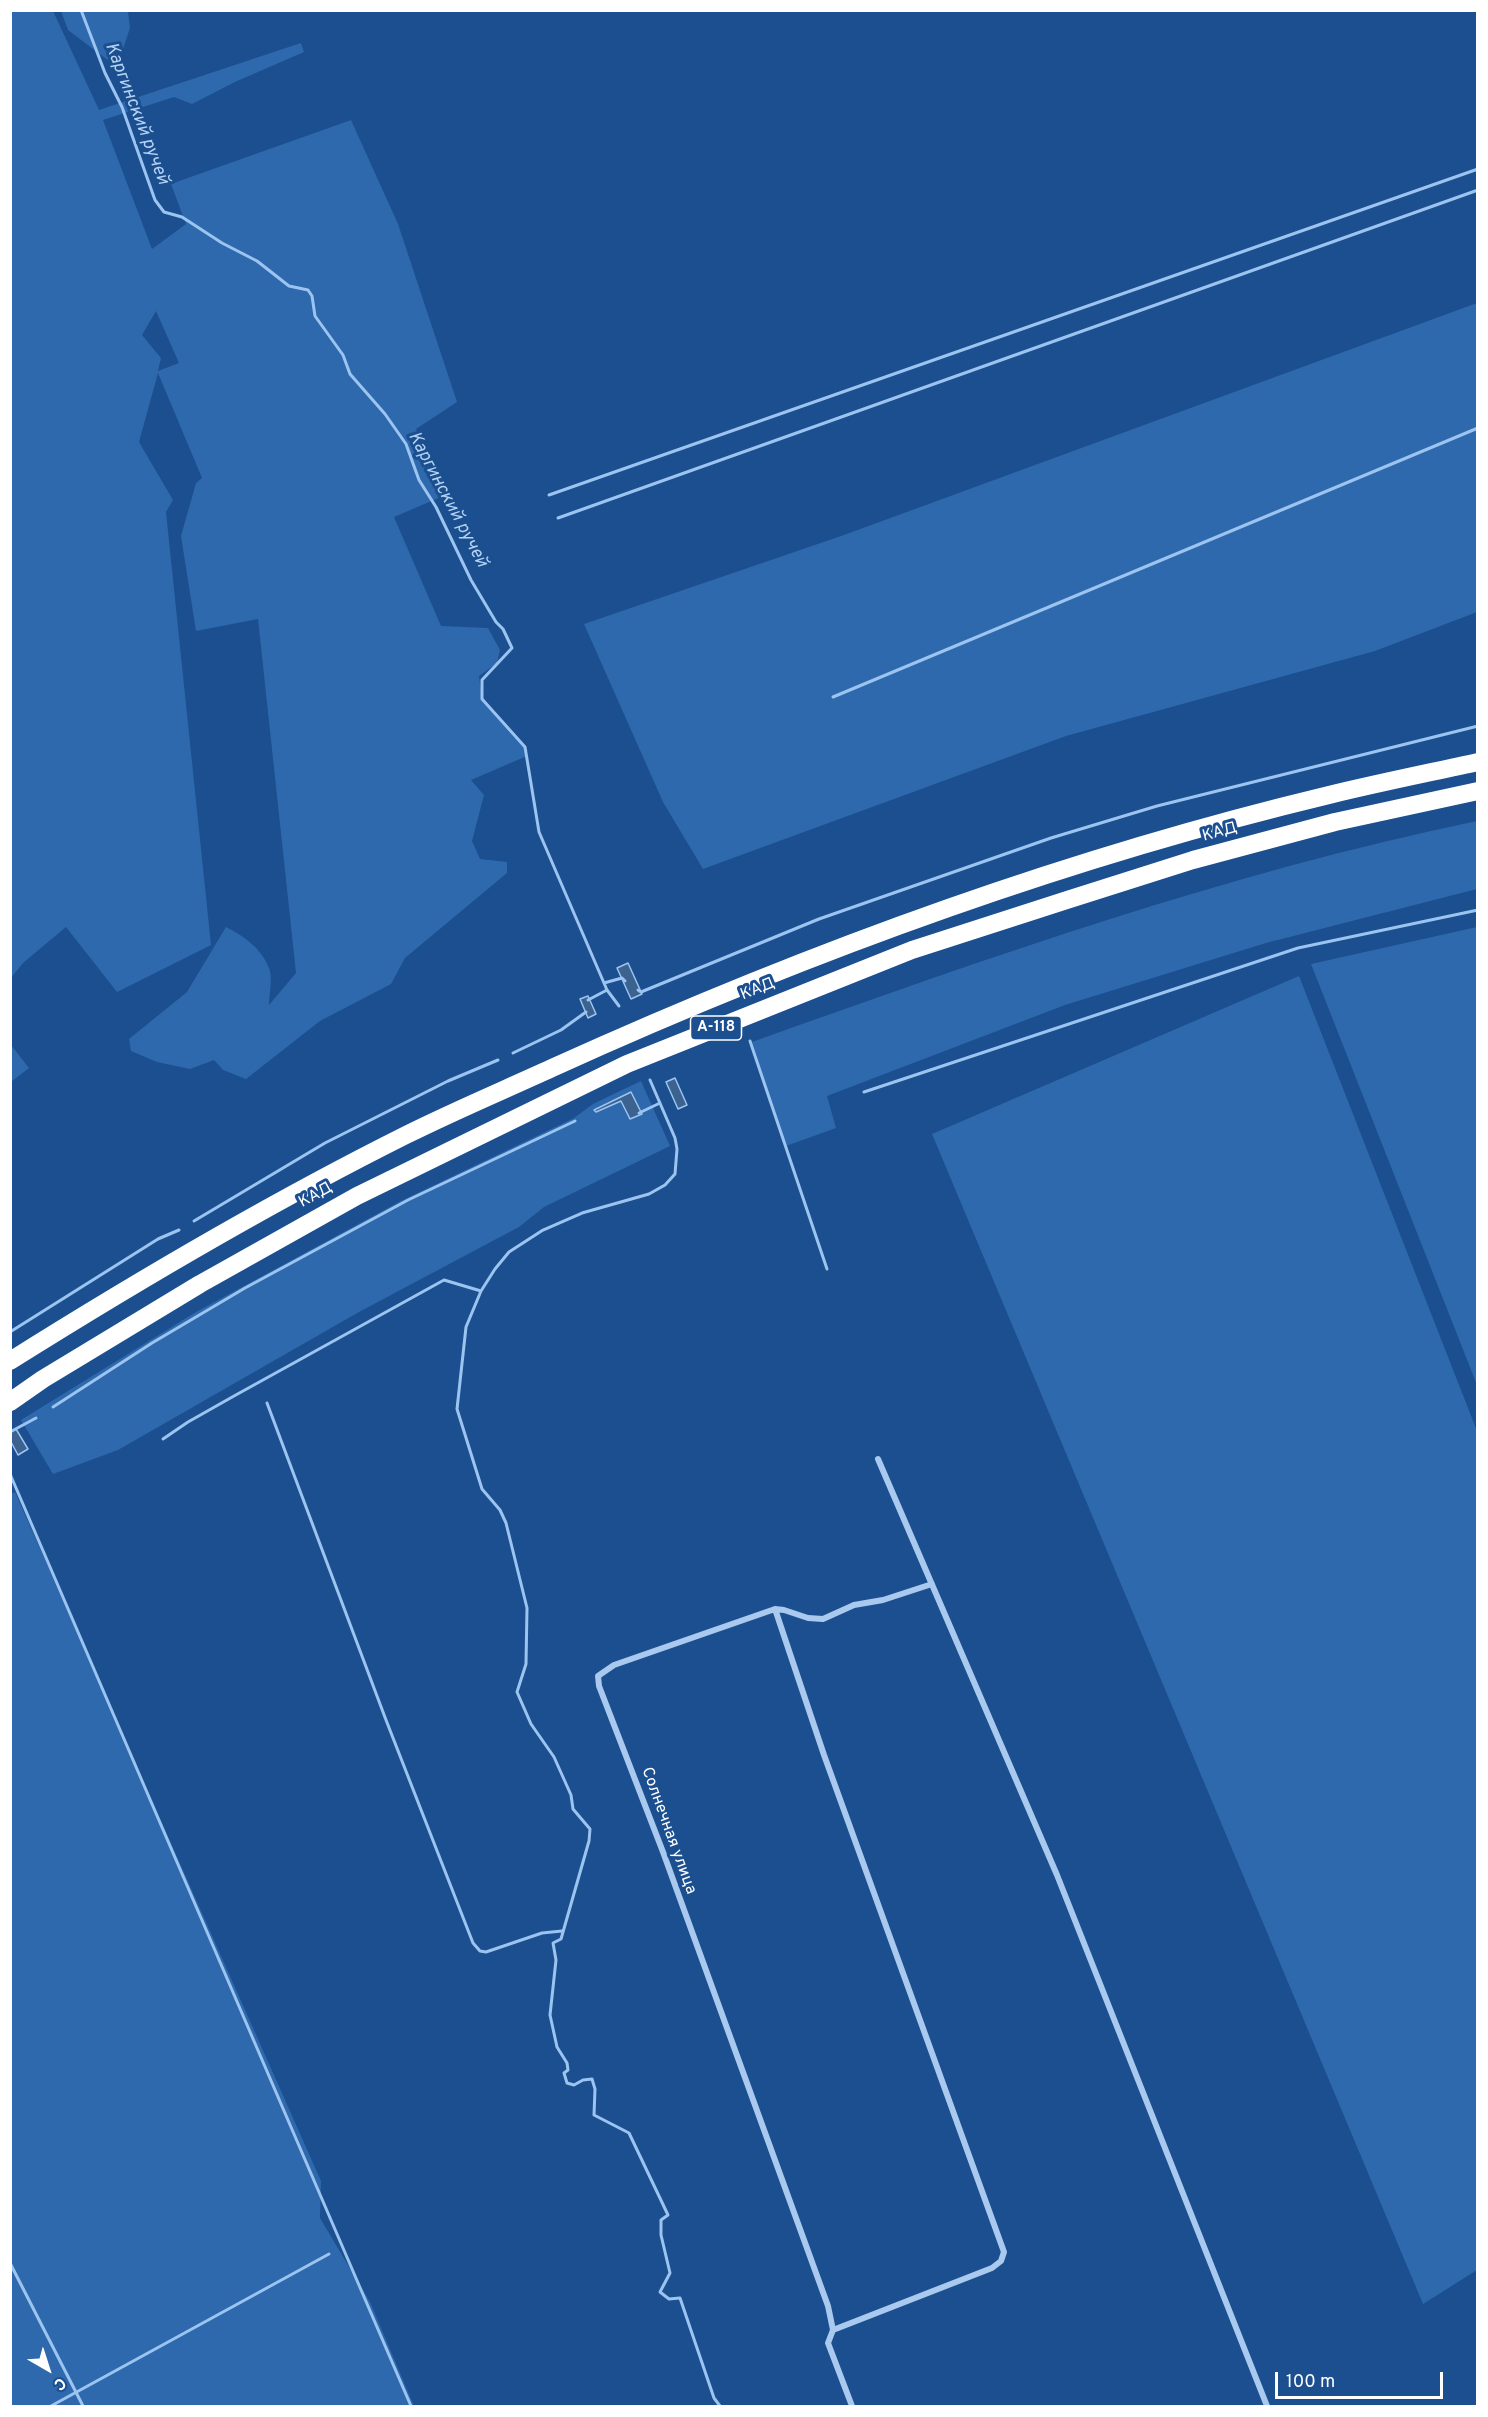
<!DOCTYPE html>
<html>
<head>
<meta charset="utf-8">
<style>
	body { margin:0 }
	#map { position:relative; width:1488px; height:2417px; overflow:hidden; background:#1b4f8f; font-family:Overpass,sans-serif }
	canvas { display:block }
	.frame { position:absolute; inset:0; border:12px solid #fff; pointer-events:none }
	.north { position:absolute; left:18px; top:2339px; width:60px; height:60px; -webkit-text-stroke:4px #1b4f8f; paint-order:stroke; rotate:141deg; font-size:16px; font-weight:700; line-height:24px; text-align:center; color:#fff }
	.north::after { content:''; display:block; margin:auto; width:21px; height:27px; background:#fff; clip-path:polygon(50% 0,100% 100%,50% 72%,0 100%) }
	.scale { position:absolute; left:1275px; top:2372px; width:168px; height:27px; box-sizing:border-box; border:3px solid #fff; border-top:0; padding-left:8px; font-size:18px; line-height:21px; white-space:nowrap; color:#fff; -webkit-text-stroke:4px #1b4f8f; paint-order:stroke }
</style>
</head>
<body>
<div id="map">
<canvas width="1488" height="2417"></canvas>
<div class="frame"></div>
<div class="north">С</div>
<div class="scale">100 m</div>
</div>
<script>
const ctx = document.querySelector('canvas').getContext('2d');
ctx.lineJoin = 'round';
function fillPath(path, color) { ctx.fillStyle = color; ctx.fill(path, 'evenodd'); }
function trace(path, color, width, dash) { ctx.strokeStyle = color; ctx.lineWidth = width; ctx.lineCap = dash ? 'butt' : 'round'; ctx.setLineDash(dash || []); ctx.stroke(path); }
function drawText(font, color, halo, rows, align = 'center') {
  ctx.font = font + ' Overpass,sans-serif'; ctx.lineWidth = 6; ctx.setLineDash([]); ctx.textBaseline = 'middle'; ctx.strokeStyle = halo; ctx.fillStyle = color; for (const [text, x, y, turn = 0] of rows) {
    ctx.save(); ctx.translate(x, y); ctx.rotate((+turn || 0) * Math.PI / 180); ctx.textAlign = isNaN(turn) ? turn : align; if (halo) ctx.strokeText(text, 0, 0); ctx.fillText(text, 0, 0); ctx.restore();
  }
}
fillPath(new Path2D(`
	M11 10 53 11 99 110 301 43 304 52 235 82 192 104 174 97 103 120 152 249 186 224 171 184 351 120 398 224 457 402 416 429 448 494 394 517 441 626 488 628 500 650 497 663 479 676 482 699 525 747 527 756 471 780 484 795 472 841 480 859 507 862V873L405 958 391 984 320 1021 246 1079 223 1070 214 1060 190 1069 157 1062 131 1051 129 1039 187 992 226 927C244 936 261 948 269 968 273 977 269 995 269 1005L296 973 258 619 196 631 181 536 196 483 202 478 158 373 139 442 173 500 166 512 211 945 117 992 66 927 23 963 11 978ZM156 311 179 363 158 371 161 358 142 335Z
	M61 11H128L130 28 117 67 68 30Z
	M1477 303V612L1375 651 1066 736 703 869 663 802 584 624 844 535Z
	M1477 821V889L1266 943 1065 1005 827 1096 836 1128 786 1146 752 1042C990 957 1230 872 1477 821Z
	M1477 927H1478L1477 1385 1311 964Z
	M1299 976 1477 1431V2270L1423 2304 932 1134Z
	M11 1045 29 1068 11 1082H10Z
	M641 1081 670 1146 544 1207 519 1227 359 1312 118 1450 53 1474 21 1420 196 1312 399 1202 574 1118 593 1104Z
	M15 1492 321 2181 320 2218 370 2302 414 2406H11L10 1495Z`), '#2e69ad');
const water = new Path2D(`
	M628 963 642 994 631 999 617 968Z
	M588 996 596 1014 588 1018 580 999Z
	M675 1078 687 1105 678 1109 666 1082Z
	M631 1092 642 1114 630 1119 621 1101 596 1112 594 1110Z
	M16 1429 28 1449 18 1455 11 1442V1432Z`);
fillPath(water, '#3c6290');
trace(water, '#9cc4f0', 1.5);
trace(new Path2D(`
	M81 10 105 73 122 107 155 200 164 212 182 217 222 243 257 261 289 286 308 290 312 296 315 316 343 355 350 374 385 414 406 444 419 480 436 507 471 580 496 622 503 629 512 648 482 680V699L525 747 539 832 607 990 619 1006
	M549 495 1478 169
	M558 518 1478 190
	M833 697 1478 428
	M604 983 622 978 625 981
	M638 990 641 992 819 919 1051 838 1157 806 1478 726
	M588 1000 607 990
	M750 1041 827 1269
	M513 1053 561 1030 586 1012
	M650 1080 675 1138 677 1149 675 1174 665 1185 649 1194 582 1213 543 1230 509 1252 495 1269 481 1291 466 1327 457 1409 482 1489 500 1510 506 1523 527 1608 526 1664 517 1692 531 1724 554 1757 571 1795 573 1809 590 1829 589 1841 561 1939 553 1943 556 1960 550 2015 557 2047 567 2063 568 2070 564 2073 567 2083 574 2085 583 2080 592 2079 595 2089 594 2115 629 2133 668 2215 661 2220V2235L670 2273 660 2292 669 2299 680 2298 714 2398 720 2406
	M864 1092 1298 948 1478 910
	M639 1113 660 1103
	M194 1221 325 1143 448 1081 498 1060
	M10 1332 158 1239 179 1230
	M267 1403 386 1720 473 1943 480 1951 486 1952 542 1933 562 1931
	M53 1407 152 1343 245 1288 408 1200 575 1121
	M10 1432 36 1418
	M163 1439 188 1422 234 1396 444 1280 481 1291
	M10 1474 411 2406
	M10 2263 83 2406
	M51 2406 329 2254`), '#9cc4f0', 3);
trace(new Path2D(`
	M878 1459 1057 1875 1267 2406
	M775 1609 824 1755 1004 2252 1001 2261 992 2268 833 2330
	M833 2330 828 2306 663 1852 599 1686 598 1676 614 1665 775 1609 784 1610 808 1618 823 1619 854 1605 883 1600 932 1584
	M833 2330 828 2343 852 2406`), '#a9c9ee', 6);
trace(new Path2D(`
	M10 1361C139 1280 270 1203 406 1135 454 1111 504 1090 552 1068 801 955 1062 859 1329 795 1378 783 1428 773 1478 762
	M10 1402 43 1379 200 1284 357 1196 627 1064 912 950 1067 900 1193 860 1335 822 1478 791`), '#fff', 18);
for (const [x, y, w] of [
	[716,1028,51]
]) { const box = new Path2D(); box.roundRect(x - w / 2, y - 12, w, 24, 4.5); ctx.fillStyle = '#1b4f8f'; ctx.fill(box); trace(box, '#fff', 1.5); }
drawText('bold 15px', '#fff', null, [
	["А-118",716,1028]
]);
drawText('16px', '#fff', '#1b4f8f', [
	["КАД",1220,833,-15],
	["КАД",758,990,-22],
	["КАД",316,1196,-29],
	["Солнечная улица",668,1831,70]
]);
drawText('italic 18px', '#b5d3f5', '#1b4f8f', [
	["Каргинский ручей",136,114,69],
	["Каргинский ручей",447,500,62]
]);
</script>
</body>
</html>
